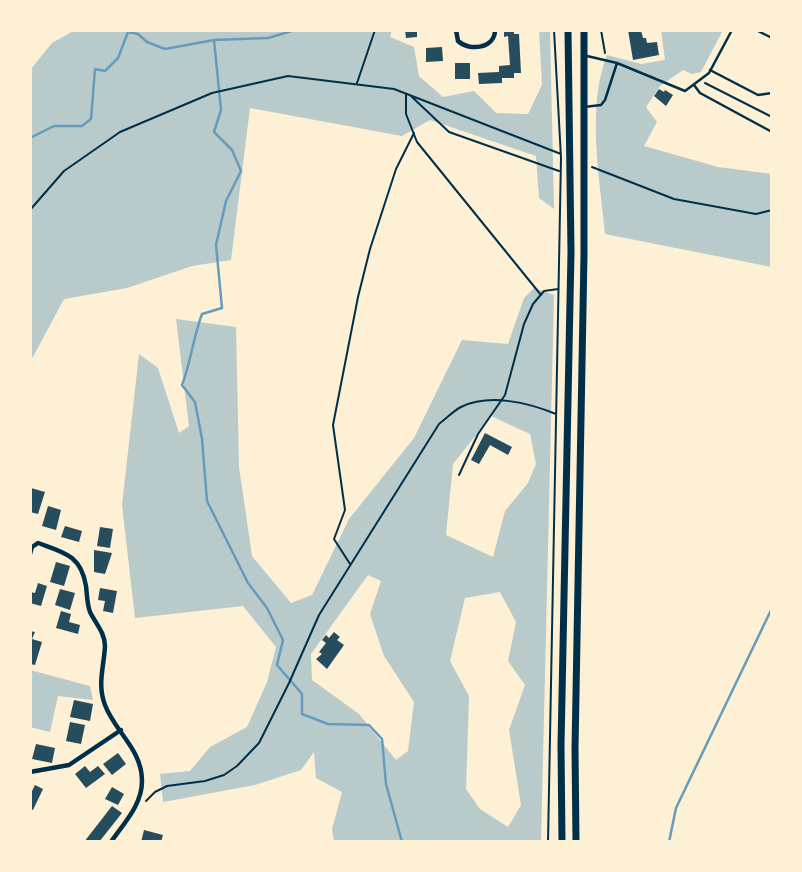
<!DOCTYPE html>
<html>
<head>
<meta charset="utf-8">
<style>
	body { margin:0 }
	#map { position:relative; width:802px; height:872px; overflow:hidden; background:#fdf0d5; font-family:Cabin,sans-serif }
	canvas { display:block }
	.frame { position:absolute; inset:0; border:32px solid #fdf0d5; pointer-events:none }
</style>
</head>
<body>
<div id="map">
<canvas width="802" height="872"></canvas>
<div class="frame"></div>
</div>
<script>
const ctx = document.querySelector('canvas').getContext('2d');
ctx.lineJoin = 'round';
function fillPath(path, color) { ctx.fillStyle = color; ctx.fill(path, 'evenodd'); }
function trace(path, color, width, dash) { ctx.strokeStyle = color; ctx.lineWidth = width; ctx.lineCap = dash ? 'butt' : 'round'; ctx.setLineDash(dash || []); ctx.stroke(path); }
fillPath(new Path2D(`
	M75 30H392L390 37 414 47 419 76 443 97 474 91 496 113 528 114 542 85 539 30H550L554 209 539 198 536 156 430 120 402 136 250 108 231 260 192 266 127 288 64 299 33 357 30 358V70L52 43Z
	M661 30H723L701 72 692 74 683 70 660 86 646 107 657 122 644 146 718 167 772 174V267L605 234C600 179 586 108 607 55L641 64 665 60Z
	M534 288 554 295 541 842H334L332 829 342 792 316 778 314 752 301 770 255 785 163 802 160 774 190 771 210 747 247 727 267 682 276 647 243 606 135 618 122 505 139 354 158 368 179 433 189 426 176 319 236 327 239 467 252 556 291 603 312 595 349 519 414 438 462 340 508 344 524 298ZM491 416 530 434 536 464 528 483 505 511 493 557 446 535 453 464ZM368 575 381 581 370 614 384 656 414 702 408 751 396 760 359 714 312 680 311 654ZM500 592 516 622 508 661 525 685 509 730 521 805 508 827 480 809 466 789 469 696 450 661 465 598Z
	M30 670 90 686 93 700 58 696 50 732 30 727Z`), '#b9caca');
trace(new Path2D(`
	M214 40 221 110 214 132 232 150 241 171 226 201 216 245 222 308 202 314C193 338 191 362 182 385L195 402 202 439 207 501 248 583 267 608 283 640 277 665 302 694V714L328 724 369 725 382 739 386 784 402 842
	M30 138 54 126H82L91 119 95 69 105 71 118 58 128 32 138 34 147 42 165 49 214 40 268 38 295 30
	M669 842 676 808 772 608`), '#669bbc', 2.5);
fillPath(new Path2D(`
	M405 30H417V37L406 38Z
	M504 30H514V34H519L521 73H514V78H502V83L479 84 478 73 499 72V66L510 65 508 36 504 37Z
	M628 30H641L643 38H646L647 43 657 42 659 55 633 60Z
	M442 47 443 61 426 62V48Z
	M455 63H470V79H455Z
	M659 89 664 92 665 90 673 95 666 106 654 96Z
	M485 433 512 447 508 455 490 445 479 464 471 460Z
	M31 488 45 492 38 514 30 512Z
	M48 506 61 510 56 530 42 526Z
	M65 526 82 531 79 542 61 537Z
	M100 527 113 529 110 548 97 546Z
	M94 550 112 553 105 574 94 572Z
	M56 562 70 566 64 586 50 582Z
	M38 583 47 586 41 606 30 603V592L35 593Z
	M100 588 117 591 113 613 103 611 105 601 98 600Z
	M60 589 75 593 70 610 55 605Z
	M61 611 71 614 69 622 80 625 78 634 56 628Z
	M30 631 35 632 32 639 42 642 35 665 30 664Z
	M334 632 340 637 337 640 344 645 327 669 316 659 322 654 319 652 326 643 322 640 326 635 329 638Z
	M74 700 93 704 90 721 70 717Z
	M70 722 85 725 81 744 66 741Z
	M36 744 55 748 52 763 32 759Z
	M118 753 126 764 112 775 103 764Z
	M85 766 90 772 98 766 105 774 86 788 75 774Z
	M35 785 43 789 33 810 30 809V795Z
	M112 787 124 794 118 805 105 799Z
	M112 806 122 813 99 842H84Z
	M144 830 163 835 161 842H141Z`), '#264d5e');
trace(new Path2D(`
	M601 30 605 53
	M357 83 375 30
	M705 83 772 117
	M406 94V114L417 142 541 295
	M411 96 449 132 559 171
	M592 167 674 199 756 214 772 210
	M30 210 64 171 120 132 212 93 288 76 394 89 561 154
	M459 475 478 434 505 395 524 324 533 304 544 291 558 289
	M350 564 334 539 345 510 333 425 358 297 370 249 396 169 414 133
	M146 801 155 792 167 786 205 781 224 775 237 766 259 743 289 683 319 615 439 424C446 419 453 411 461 407 490 393 529 403 556 414
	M548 842 561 158 554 30`), '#003049', 2);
trace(new Path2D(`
	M756 30 772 38
	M587 56 617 63 685 91 709 73 732 30
	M710 70 758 95 772 93
	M694 85 700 93 772 132
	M584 107 601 105 605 100 617 63`), '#003049', 2.5);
trace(new Path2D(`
	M456 30 458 41C470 52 495 48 495 30
	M30 554 32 547 38 543C63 552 81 555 86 586 87 594 87 604 90 612 96 624 105 633 105 646 104 667 97 684 105 705 115 732 142 749 142 781 142 805 124 823 111 842
	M30 772 69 765 121 730`), '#003049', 4.5);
trace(new Path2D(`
	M562 842 561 745 571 252 568 30
	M576 842 575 748 584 254V30`), '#003049', 7);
</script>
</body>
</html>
